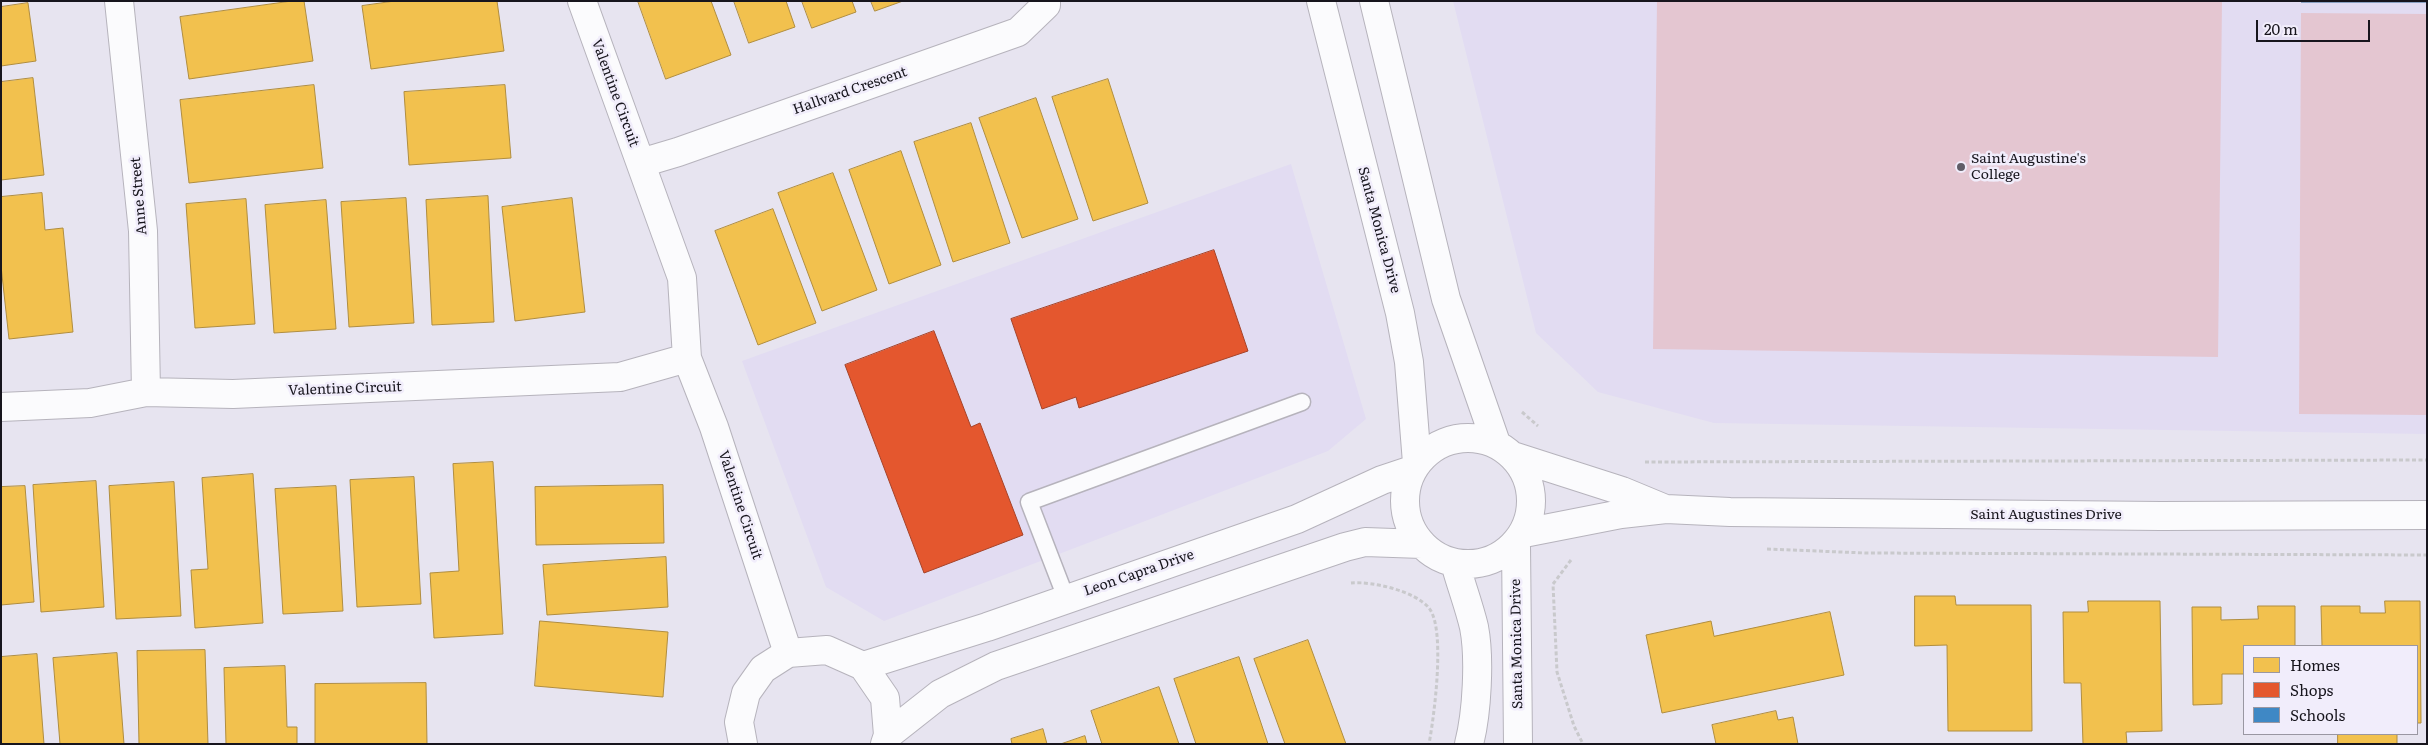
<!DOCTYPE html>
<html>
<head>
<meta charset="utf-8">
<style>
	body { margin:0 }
	#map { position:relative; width:2428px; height:745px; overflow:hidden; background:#e7e4f0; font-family:Literata,serif }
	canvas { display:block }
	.frame { position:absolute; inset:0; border:2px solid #17151d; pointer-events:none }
	.legend { position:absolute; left:2243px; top:645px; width:175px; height:90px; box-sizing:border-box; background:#f1edfb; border:1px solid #9a97a2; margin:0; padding:6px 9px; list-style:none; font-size:15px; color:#17151d }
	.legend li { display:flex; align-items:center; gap:10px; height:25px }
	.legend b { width:25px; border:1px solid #9a97a2 }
	.scale { position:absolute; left:2256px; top:20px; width:114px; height:22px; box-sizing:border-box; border:2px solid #17151d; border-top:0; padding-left:6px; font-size:15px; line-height:18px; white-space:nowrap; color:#17151d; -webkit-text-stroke:4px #f1edfb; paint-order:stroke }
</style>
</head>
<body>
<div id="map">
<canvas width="2428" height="745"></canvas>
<div class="frame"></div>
<ul class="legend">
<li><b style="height:14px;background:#f2c14e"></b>Homes</li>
<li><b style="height:14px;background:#e4572e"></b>Shops</li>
<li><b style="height:14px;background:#3f88c5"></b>Schools</li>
</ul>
<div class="scale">20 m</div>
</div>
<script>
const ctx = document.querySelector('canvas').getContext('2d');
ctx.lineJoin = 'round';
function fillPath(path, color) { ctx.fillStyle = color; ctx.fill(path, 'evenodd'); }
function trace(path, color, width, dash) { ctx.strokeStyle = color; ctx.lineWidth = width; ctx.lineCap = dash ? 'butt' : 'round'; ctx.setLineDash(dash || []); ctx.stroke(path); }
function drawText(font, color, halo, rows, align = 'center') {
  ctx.font = font + ' Literata,serif'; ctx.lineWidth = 5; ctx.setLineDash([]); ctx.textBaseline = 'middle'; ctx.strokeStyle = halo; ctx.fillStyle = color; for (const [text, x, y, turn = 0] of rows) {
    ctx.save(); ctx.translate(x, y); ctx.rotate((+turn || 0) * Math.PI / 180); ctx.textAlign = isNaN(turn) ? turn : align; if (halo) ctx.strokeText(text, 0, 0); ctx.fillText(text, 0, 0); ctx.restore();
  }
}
fillPath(new Path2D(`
	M1453 1H2427V434L1714 423 1598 392 1536 333Z
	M1291 164 1366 419 1328 451 884 621 826 587 742 361Z`), '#e2dcf2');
fillPath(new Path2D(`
	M1657 1H2222L2218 357 1653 349Z
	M2301 13 2427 14V415L2299 414Z`), '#e4c6d1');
const homes = new Path2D(`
	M292 1H304L313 61 189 79 180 17Z
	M395 1H497L504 51 371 69 362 6Z
	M638 1H711L731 55 666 79Z
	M734 1H786L795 27 749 43Z
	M802 1H852L856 12 812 28Z
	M871 1H903L875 11Z
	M28 3 36 61 1 66V7Z
	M33 78 44 175 1 180V82Z
	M1108 79 1148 203 1093 221 1052 97Z
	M314 85 323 168 189 183 180 100Z
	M505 85 511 158 409 165 404 92Z
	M1036 98 1078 219 1022 238 979 118Z
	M971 123 1010 243 953 262 914 142Z
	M901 151 941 265 889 284 849 170Z
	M833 173 877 290 822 311 778 193Z
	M42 193 45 230 63 228 73 332 9 339 1 266V197Z
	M488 196 494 322 432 325 426 200Z
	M406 198 414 323 349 327 341 202Z
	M572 198 585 312 515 321 502 207Z
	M246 199 255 324 195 328 186 204Z
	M326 200 336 329 274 333 265 205Z
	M773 209 816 323 758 345 715 231Z
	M493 462 503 634 434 638 430 573 459 571 453 464Z
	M253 474 263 623 195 628 191 570 208 569 202 478Z
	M414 477 421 604 357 607 350 480Z
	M96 481 104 607 41 612 33 485Z
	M174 482 181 616 116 619 109 486Z
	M663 485 664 543 536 545 535 487Z
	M25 486 34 602 1 605V487Z
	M336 486 343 611 283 614 275 489Z
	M666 557 668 607 547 615 543 565Z
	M1915 596H1955L1956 605H2031L2032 731H1948L1947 645 1915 646Z
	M2088 601H2160L2162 731 2126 732 2127 744H2083L2081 683H2064L2063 612H2088Z
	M2385 601H2420L2421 723H2417V646H2322L2321 606H2360V613H2385Z
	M2258 606H2295V646H2244V674H2222V704L2193 705 2192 607H2221V620L2258 619Z
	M1830 612 1844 675 1662 713 1646 635 1711 621 1714 636Z
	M540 621 668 632 663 697 535 686Z
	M1308 640 1346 744H1285L1254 659Z
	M205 650 208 744H139L137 651Z
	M117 653 124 744H60L53 658Z
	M37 654 44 744H1V657Z
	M1239 657 1268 744H1196L1174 679Z
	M285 666 287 727H297V744H226L224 668Z
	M426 683 427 744H315V684Z
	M1159 687 1179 744H1102L1091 711Z
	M1776 711 1778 720 1793 717 1798 744H1716L1712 725Z
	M1043 729 1047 744H1012L1011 739Z
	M2338 734H2397V744H2338Z
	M1085 736 1087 744H1061Z`);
fillPath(homes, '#f2c14e');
trace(homes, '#b08d3f', 1);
const shops = new Path2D(`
	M1214 250 1248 351 1079 408 1076 397 1042 409 1011 319Z
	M934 331 971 427 980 423 1023 535 924 573 845 365Z`);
fillPath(shops, '#e4572e');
trace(shops, '#a64329', 1);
const schools = new Path2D(`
	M2427 1V2H2301V1Z`);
fillPath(schools, '#3f88c5');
trace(schools, '#336693', 1);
const service = new Path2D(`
	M1066 598 1029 502 1302 402`);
const minor = new Path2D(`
	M119 1 143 231 146 392
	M582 1 682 278 687 358
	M641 163 678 152 1018 32 1046 5V1
	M1 407 90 403 146 392 233 394 620 377 687 358 714 427 788 653`);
const tertiary = new Path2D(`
	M1321 1 1400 313 1409 362 1417 463
	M1374 1 1446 299 1496 443
	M1405 501a63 63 0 1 1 126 0a63 63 0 1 1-126 0Z
	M1513 456 1622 491 1663 508
	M1524 533 1621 514 1666 509 1730 512 2161 516 2427 515
	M1516 545 1518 744
	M1455 563C1461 585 1469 606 1474 627 1480 658 1477 713 1469 744
	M863 666 987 627 1297 519 1382 480 1412 470
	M888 735 940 694 996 666 1345 547 1365 542 1422 544
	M743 744 739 722 746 693 763 669 788 653 827 650 863 666 885 698 888 735 885 744`);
trace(service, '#b6b3bc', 19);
trace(minor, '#b6b3bc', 30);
trace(tertiary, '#b6b3bc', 30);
trace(new Path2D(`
	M1522 412 1538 426
	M1645 462 2427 460
	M1767 549 1865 553 2427 555
	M1571 560 1553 584 1557 672 1574 726 1583 744
	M1351 583C1372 581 1415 591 1429 608 1446 629 1434 717 1429 744`), '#c9c9cc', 3, [4, 2.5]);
trace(service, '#fbfbfd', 16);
trace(minor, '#fbfbfd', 28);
trace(tertiary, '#fbfbfd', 28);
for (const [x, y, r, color] of [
	[1961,167,5,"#605d67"]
]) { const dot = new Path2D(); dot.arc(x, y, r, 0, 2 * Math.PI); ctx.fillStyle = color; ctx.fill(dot); trace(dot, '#f1edfb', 2); }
drawText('14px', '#17151d', '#f1edfb', [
	["Hallvard Crescent",850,91,-19],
	["Valentine Circuit",615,93,70],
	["Anne Street",139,196,-95],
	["Santa Monica Drive",1379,230,75],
	["Valentine Circuit",345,389,-2],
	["Valentine Circuit",740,505,72],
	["Saint Augustines Drive",2046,515],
	["Leon Capra Drive",1139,573,-19],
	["Santa Monica Drive",1517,644,-91]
]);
drawText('14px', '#17151d', '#f1edfb', [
	["Saint Augustine's",1971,159],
	["College",1971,175]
], 'left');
</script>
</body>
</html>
